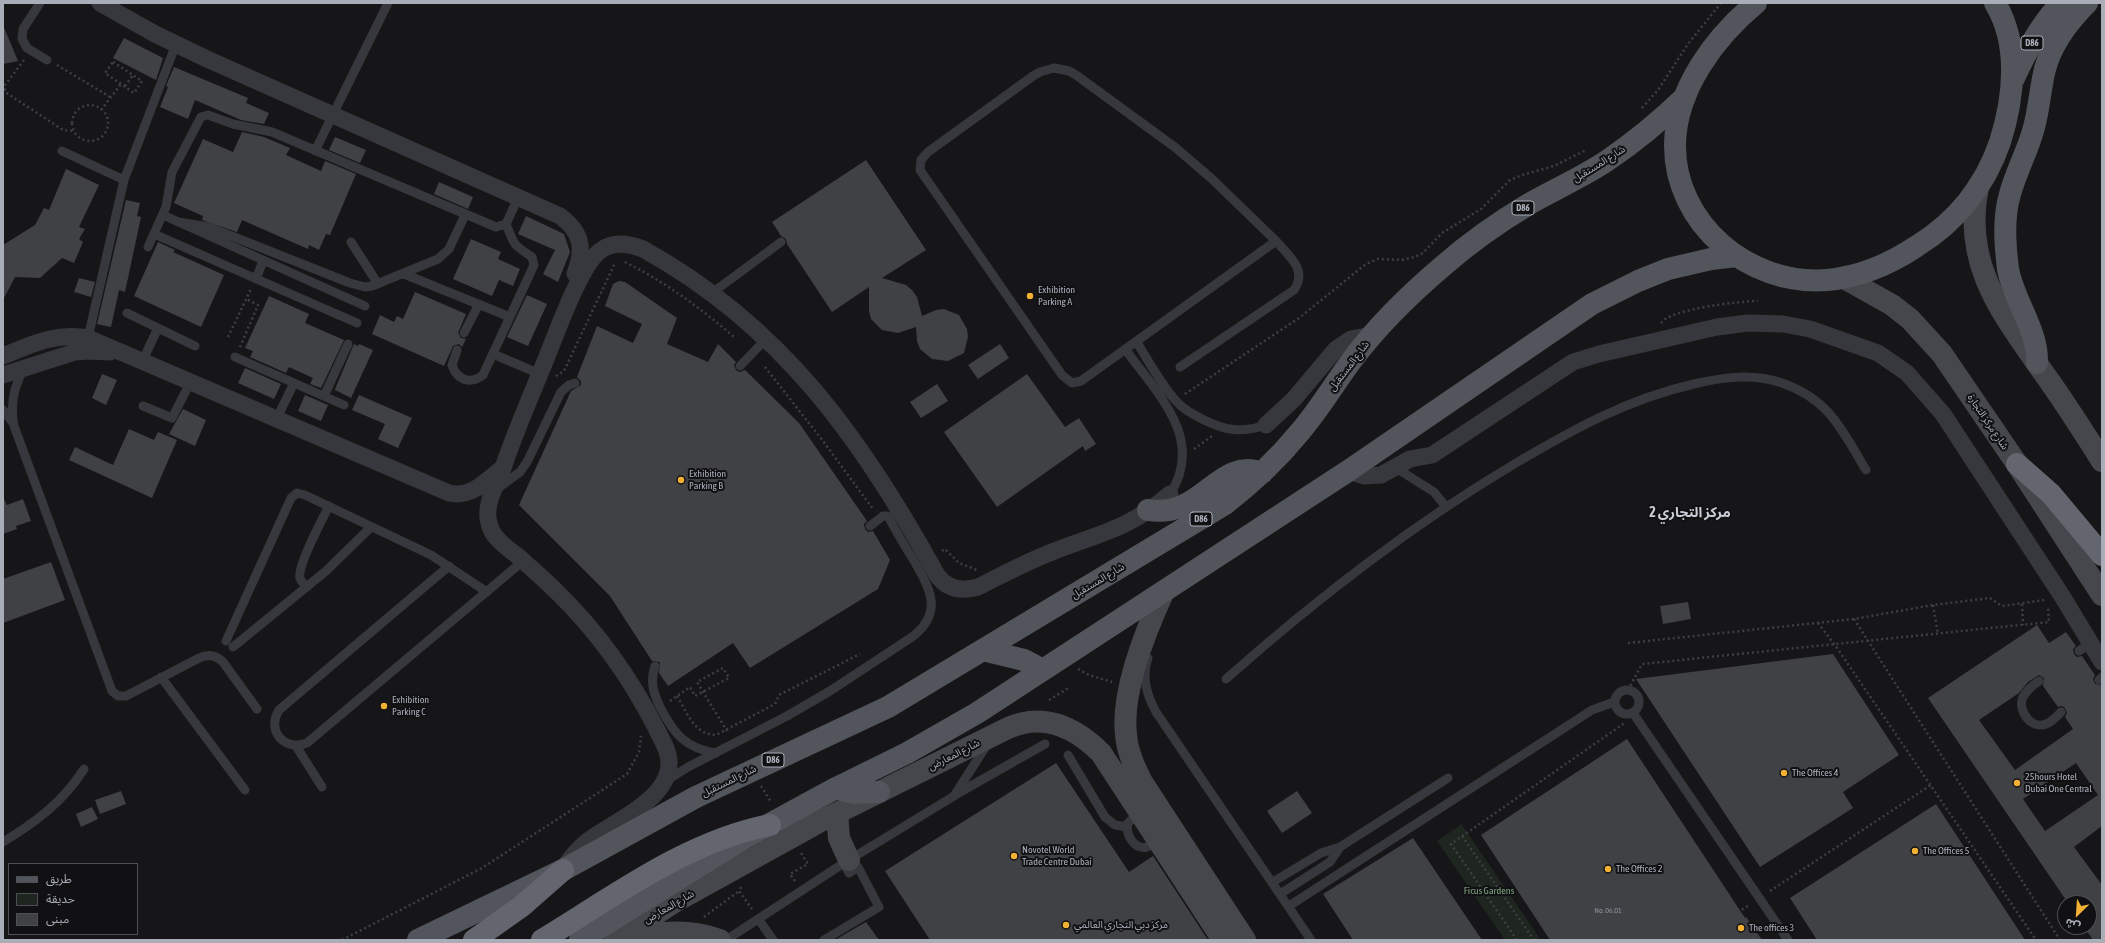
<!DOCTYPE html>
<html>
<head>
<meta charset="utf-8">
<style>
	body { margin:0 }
	#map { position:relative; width:2105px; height:943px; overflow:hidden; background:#161618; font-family:"Asap Condensed","Noto Sans Arabic",sans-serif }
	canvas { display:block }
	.frame { position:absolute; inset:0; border:4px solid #a8adb8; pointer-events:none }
	.legend { position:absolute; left:8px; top:863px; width:130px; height:72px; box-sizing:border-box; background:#111113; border:1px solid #4d4f55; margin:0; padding:5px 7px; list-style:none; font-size:12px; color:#a8adb8 }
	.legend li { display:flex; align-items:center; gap:8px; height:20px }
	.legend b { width:20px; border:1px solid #4d4f55 }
	.north { position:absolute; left:2057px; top:895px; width:40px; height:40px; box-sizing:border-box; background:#111113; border:1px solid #4d4f55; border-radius:50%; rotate:205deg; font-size:11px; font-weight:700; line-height:16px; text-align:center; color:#a8adb8 }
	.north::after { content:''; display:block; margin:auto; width:14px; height:18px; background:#f2b134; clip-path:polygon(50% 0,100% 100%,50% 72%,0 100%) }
</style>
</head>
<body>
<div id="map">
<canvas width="2105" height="943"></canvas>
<div class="frame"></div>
<ul class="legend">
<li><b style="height:5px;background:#53555c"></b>طريق</li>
<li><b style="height:11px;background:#1e261f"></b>حديقة</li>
<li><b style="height:11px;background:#404145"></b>مبنى</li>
</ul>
<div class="north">ش</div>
</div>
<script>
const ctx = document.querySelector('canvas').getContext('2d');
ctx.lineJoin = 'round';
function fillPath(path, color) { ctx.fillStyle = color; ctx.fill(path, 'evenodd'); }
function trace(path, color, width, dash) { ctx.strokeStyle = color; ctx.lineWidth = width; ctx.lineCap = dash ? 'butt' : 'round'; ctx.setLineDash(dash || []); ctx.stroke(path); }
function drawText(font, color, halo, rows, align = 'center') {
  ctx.font = font + ' "Asap Condensed","Noto Sans Arabic",sans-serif'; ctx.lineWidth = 4; ctx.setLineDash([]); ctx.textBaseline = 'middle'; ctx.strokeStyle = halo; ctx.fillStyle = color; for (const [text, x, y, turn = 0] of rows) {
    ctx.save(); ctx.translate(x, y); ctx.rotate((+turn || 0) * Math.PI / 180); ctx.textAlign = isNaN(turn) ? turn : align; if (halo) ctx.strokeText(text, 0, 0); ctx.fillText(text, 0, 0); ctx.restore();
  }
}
fillPath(new Path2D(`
	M1462 824V825L1541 940H1505L1437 841Z`), '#1e261f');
fillPath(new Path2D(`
	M3 25 18 61 3 64Z
	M124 38 163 58 156 80 113 58Z
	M174 67 248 98 246 103 269 113 264 124 241 120 195 100 188 119 160 107 168 87 166 86Z
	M242 132 264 137 290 148 286 155 321 171 325 161 356 174 330 235 326 234 319 250 309 245 308 249 242 220 237 232 202 220 203 216 174 203 203 139 233 152Z
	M335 137 366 150 360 163 329 150Z
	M866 160 926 250 882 278 906 285 912 290 917 297 922 316 936 310 944 309 959 315 967 329 968 337 964 353 948 361 932 359 920 349 917 341 916 327 898 333 882 330 871 319 869 311V287L832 312 787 244 786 239 781 236 772 222Z
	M66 169 99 185 79 227 85 229 79 239 83 242 74 263 62 258 40 278 15 277 3 300V245L35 225 44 208 49 210Z
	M439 182 473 197 468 209 434 194Z
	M126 200 140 203 137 216 141 217 125 292 119 290 111 327 97 324Z
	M526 216 564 234 570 252 558 282 543 274 555 250 518 234Z
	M471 239 501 252 498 259 520 269 513 286 499 280 492 296 453 279Z
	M158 242 175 250 173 252 224 275 201 327 134 296Z
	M79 278 95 282 91 297 74 292Z
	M619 281 625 282 677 318 667 344 708 362 718 344 736 362 734 365 736 370 739 372 745 370 799 423 867 521 864 524 865 529 868 532 873 531 890 560 878 589 750 668 733 643 668 686 659 673 660 662 652 661 610 596 519 505 571 391 581 385V381L577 377 597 326 633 343 642 324 605 306 613 284Z
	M415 292 466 314 458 333 461 338 466 339 462 347 459 344 453 346 444 366 372 334 380 315 394 322 397 316 403 319Z
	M527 295 547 304 528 346 507 337Z
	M269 296 309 314 305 323 344 340 321 388 310 384 313 378 289 367 286 373 250 357 253 351 245 348Z
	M354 344 358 346 359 344 373 350 351 398 335 390 333 394Z
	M1000 344 1009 358 978 379 968 365Z
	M245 368 281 384 274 399 238 383Z
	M102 374 117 380 106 405 92 398Z
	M1027 374 1065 427 1079 418 1096 444 1085 451 1083 446 997 507 944 432Z
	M937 384 948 401 921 418 910 402Z
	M305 395 328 405 321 421 298 411Z
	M359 395 412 418 398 448 378 439 385 424 352 410Z
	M183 409 206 420 195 446 169 434Z
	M129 429 154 440 158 432 177 440 152 498 69 460 75 447 113 465Z
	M3 497 7 505 23 499 31 521 16 526 17 529 3 534Z
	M51 562 65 600 3 623V579Z
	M1688 602 1691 619 1663 624 1660 606Z
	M2037 625 2049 643 2066 632 2076 646 2073 649 2074 654 2077 657 2082 656 2095 675 2093 679 2095 684 2102 685V826L2074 847 2102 885V940H2093L2084 927H2089V903H2068L1928 698ZM2039 675 2044 678 2043 686 2058 707 2062 706 2065 708 2067 713 2065 717 2073 729 2015 770 1979 720 2019 693 2028 682ZM2076 763 2098 795 2045 831 2023 799Z
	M1833 654 1899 755 1843 792 1853 808 1760 867 1636 679Z
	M1627 739 1745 918 1746 917 1762 940H1550L1481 835Z
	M1056 763 1129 872 1153 856 1208 940H930L885 871Z
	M121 791 126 804 100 814 95 800Z
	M1297 791 1312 813 1282 833 1267 811Z
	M1936 804 2025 940H1817L1790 898Z
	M92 807 98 819 81 827 76 814Z
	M1413 838 1482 940H1353L1323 894Z
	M866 922 879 940H836L840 937Z`), '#404145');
trace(new Path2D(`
	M24 60 5 85V92L63 130 74 131
	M113 62 142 81 134 93 105 73Z
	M57 65 110 97
	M125 86 133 75
	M72 123a18 18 0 1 1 36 0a18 18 0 1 1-36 0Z
	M1642 108 1658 90 1688 44 1721 3
	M101 110 121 84
	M625 262C665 282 701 308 735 338
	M1661 323C1670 309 1740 301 1758 301
	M228 337 251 289
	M240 347 258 305 246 299
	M765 367 823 441 873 509
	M556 376 564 371 615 263
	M1185 394 1299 318 1366 264 1378 259 1402 260 1415 257 1423 253 1442 233 1481 209 1510 180 1525 174 1554 166 1586 150
	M1194 449 1212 436
	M942 551 945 549 959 563 977 570
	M2022 604 2023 625
	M1933 605 1938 634
	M1854 619 2060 940
	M1818 623 1835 645 2036 940
	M1628 643 1854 619 1933 605 1990 598 2002 606 2045 600
	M1078 669 1089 675 1112 682
	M1628 690 1642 664 2049 622 2048 606
	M677 696C687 712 694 735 716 735L775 704 779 695 860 654
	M1049 700 1070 687
	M670 701 690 687 695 696 729 678 723 668 697 682 727 731
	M761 786 771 802
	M1462 836 1534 940
	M795 881 790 874 808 864 801 853
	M741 887 739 891 752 909
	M1770 891 1931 785
	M704 917 739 891
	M342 940 482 868 627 774 639 752 641 736
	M1517 940 1451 844 1626 722
	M1696 940 1749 905`), '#3d3f44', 2.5, [2, 3]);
trace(new Path2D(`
	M40 3 23 29 22 39 27 48 47 60
	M1054 68 1069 71 1076 75 1176 148 1212 179 1276 241 1081 381 1072 383 1062 375 920 170 921 160 928 152 1033 76 1040 72Z
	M62 151 124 180
	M315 151 388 3
	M163 215 365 306
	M178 222 209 227 350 283 365 287 372 286 438 259 449 249 465 215
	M154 234 357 323
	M351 242 378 284
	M148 247 166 207 172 172 201 117 208 115 233 124 272 132 496 227 506 224 518 198
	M404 274 510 317
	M256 279 263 261
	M712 293 781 242
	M127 313 195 346
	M464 333 479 304
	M88 338 124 180 176 44
	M1136 341C1148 360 1164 390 1179 404 1186 411 1194 415 1202 419 1225 431 1242 433 1266 425
	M1125 349C1156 392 1206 439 1170 494
	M457 350 452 365C457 380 470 385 483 375L534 265 532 257C513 244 515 247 506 224
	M493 354 540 374
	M235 357 344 405
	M142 362 158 328
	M740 366 766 339
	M1180 367 1294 290C1308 270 1289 256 1276 241
	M24 369C13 387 10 405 14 426L112 691 118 696H126L199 658C208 654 216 655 223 662L257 709
	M324 396 348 344
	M143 406 172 418 190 383
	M3 410 13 423
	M276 420 294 383
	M1396 468 1434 492 1446 507
	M498 488 520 472 527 462 561 392 569 385 575 383
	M449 566 279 710C266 730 284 752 307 743L523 561
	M307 587C304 584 301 582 300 578 297 566 323 518 329 506
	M226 641 291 498 297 493 305 495 431 555 487 592
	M233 647 326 571 371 527
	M2079 651 2090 643
	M1148 658C1141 677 1147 695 1156 712L1311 940
	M655 666C650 681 653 692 660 707 674 734 685 748 716 753
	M161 677 245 790
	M1226 679C1315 600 1409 527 1511 466 1570 431 1627 399 1694 384 1724 377 1753 373 1782 383 1829 399 1842 430 1866 470
	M2099 680 2102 677
	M2039 681C2033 685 2027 690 2023 697 2017 710 2031 730 2046 724 2052 722 2057 716 2061 712
	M1615 702a12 12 0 1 1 24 0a12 12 0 1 1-24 0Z
	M1633 713 1788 940
	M296 746 322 787
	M1068 755 1105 817 1115 825 1127 827
	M666 781 688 767 787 716 830 691 912 637C945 612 929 587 913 559 904 545 896 531 888 516H883L870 526
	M955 795 1045 744
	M1140 812 1128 823C1125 834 1134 850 1147 847 1151 846 1155 843 1159 841
	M3 842C36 822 63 802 84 769
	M1273 882 1321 853 1340 847 1448 778
	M1280 894 1330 862 1340 847
	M1289 906 1592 710 1614 702
	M759 920 773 940
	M726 940 844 863 954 796 988 743
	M824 940 879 907 858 867 849 873 844 863`), '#37383d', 9);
trace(new Path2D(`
	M100 3 155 34 207 59 560 216C583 233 584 249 575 274
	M3 356C32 344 57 332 88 338L449 493C471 498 485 482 501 469
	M3 375 75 352 87 351 110 352
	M1266 425 1294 399 1336 349 1351 339 1372 335
	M1348 471 1364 476 1381 475 1410 459 1432 455 1573 362 1599 354 1717 327 1748 323 1783 324 1810 329 1878 353 1907 373 1943 414 2062 596 2102 662
	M565 866C572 856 580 847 589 840 615 821 670 799 669 762 669 750 661 739 656 728 631 679 597 631 557 592 545 580 532 569 519 557 511 551 501 544 495 536 491 531 489 524 488 518 486 500 497 484 503 468 514 435 528 403 541 371 552 345 561 319 573 293 589 261 600 232 643 249 782 326 862 439 937 575 947 589 961 592 978 587 1002 575 1026 562 1052 552 1098 534 1131 528 1170 494`), '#37383d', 17);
trace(new Path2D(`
	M1978 187C1962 264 2002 313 2043 372 2064 401 2083 431 2102 461
	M1844 278 1892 305 1910 319 1942 354 2017 464 2102 595
	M1164 591C1146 630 1121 691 1126 734 1127 751 1134 767 1142 782L1245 940
	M837 813 839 838 849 860
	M615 940 676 901 817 823 1008 728C1043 712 1075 727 1101 753L1223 940
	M633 940C661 930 692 930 720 940`), '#45474d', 22);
trace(new Path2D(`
	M1756 3C1715 37 1676 89 1675 144 1674 224 1749 286 1827 280 1860 277 1890 264 1917 246 1956 222 1985 186 2000 142 2014 98 2020 44 1995 3
	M2013 80C2026 52 2040 25 2061 3
	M2037 363C2038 329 2014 302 2008 269 2005 244 2003 218 2010 194 2016 172 2027 152 2033 131 2039 111 2040 89 2045 69 2052 43 2069 21 2087 3
	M1148 510C1203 519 1218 456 1262 473
	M983 650 1024 660 1043 670
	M836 788 853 793 879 792
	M418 940 563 870 696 797 888 707 1225 504C1252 483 1277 460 1299 433 1319 410 1334 384 1352 360 1378 325 1410 294 1443 266 1469 243 1499 222 1529 204 1555 189 1583 177 1608 160 1636 141 1661 120 1685 97
	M580 940 746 837 836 788 907 753 977 713 1348 471 1592 304 1638 281 1668 269 1711 259 1737 256`), '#53555c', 22);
trace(new Path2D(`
	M2017 464 2051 494 2102 555
	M474 940 522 906 563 870
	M542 940C613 897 687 841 770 825`), '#63666e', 22);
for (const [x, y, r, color] of [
	[1030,296,4,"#f2b134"],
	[681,480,4,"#f2b134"],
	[384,706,4,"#f2b134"],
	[1784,773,4,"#f2b134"],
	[2017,783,4,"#f2b134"],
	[1915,851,4,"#f2b134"],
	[1014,856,4,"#f2b134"],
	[1608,869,4,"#f2b134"],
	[1066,925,4,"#f2b134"],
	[1741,928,4,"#f2b134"]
]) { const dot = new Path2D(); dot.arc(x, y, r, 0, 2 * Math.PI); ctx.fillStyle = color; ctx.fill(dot); trace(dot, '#111113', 1.5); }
drawText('8px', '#8e929b', null, [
	["No. 06.01",1608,910]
]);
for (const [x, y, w] of [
	[2032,43,22],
	[1523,208,22],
	[1201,519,22],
	[773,760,22]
]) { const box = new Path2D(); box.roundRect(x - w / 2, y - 7, w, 14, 3); ctx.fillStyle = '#111113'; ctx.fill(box); trace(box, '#a8adb8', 1); }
drawText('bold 9px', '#a8adb8', null, [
	["D86",2032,43],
	["D86",1523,208],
	["D86",1201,519],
	["D86",773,760]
]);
drawText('10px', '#a8adb8', '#111113', [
	["شارع المستقبل",1599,164,-32],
	["شارع المستقبل",1349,366,-53],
	["شارع مركز التجارة",1988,422,56],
	["شارع المستقبل",1098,581,-31],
	["شارع المعارض",954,755,-27],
	["شارع المستقبل",729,781,-26],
	["شارع المعارض",669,907,-30]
]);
drawText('10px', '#a8adb8', '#111113', [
	["Exhibition",1038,290],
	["Parking A",1038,302],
	["Exhibition",689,474],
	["Parking B",689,486],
	["Exhibition",392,700],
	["Parking C",392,712],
	["The Offices 4",1792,773],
	["25hours Hotel",2025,777],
	["Dubai One Central",2025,789],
	["Novotel World",1022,850],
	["Trade Centre Dubai",1022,862],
	["The Offices 5",1923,851],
	["The Offices 2",1616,869],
	["مركز دبي التجاري العالمي",1074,925],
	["The offices 3",1749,928]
], 'left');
drawText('10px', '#7fa381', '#111113', [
	["Ficus Gardens",1489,891]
]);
drawText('bold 14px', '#c9ccd4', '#111113', [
	["مركز التجاري 2",1690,513]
]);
</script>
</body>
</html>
